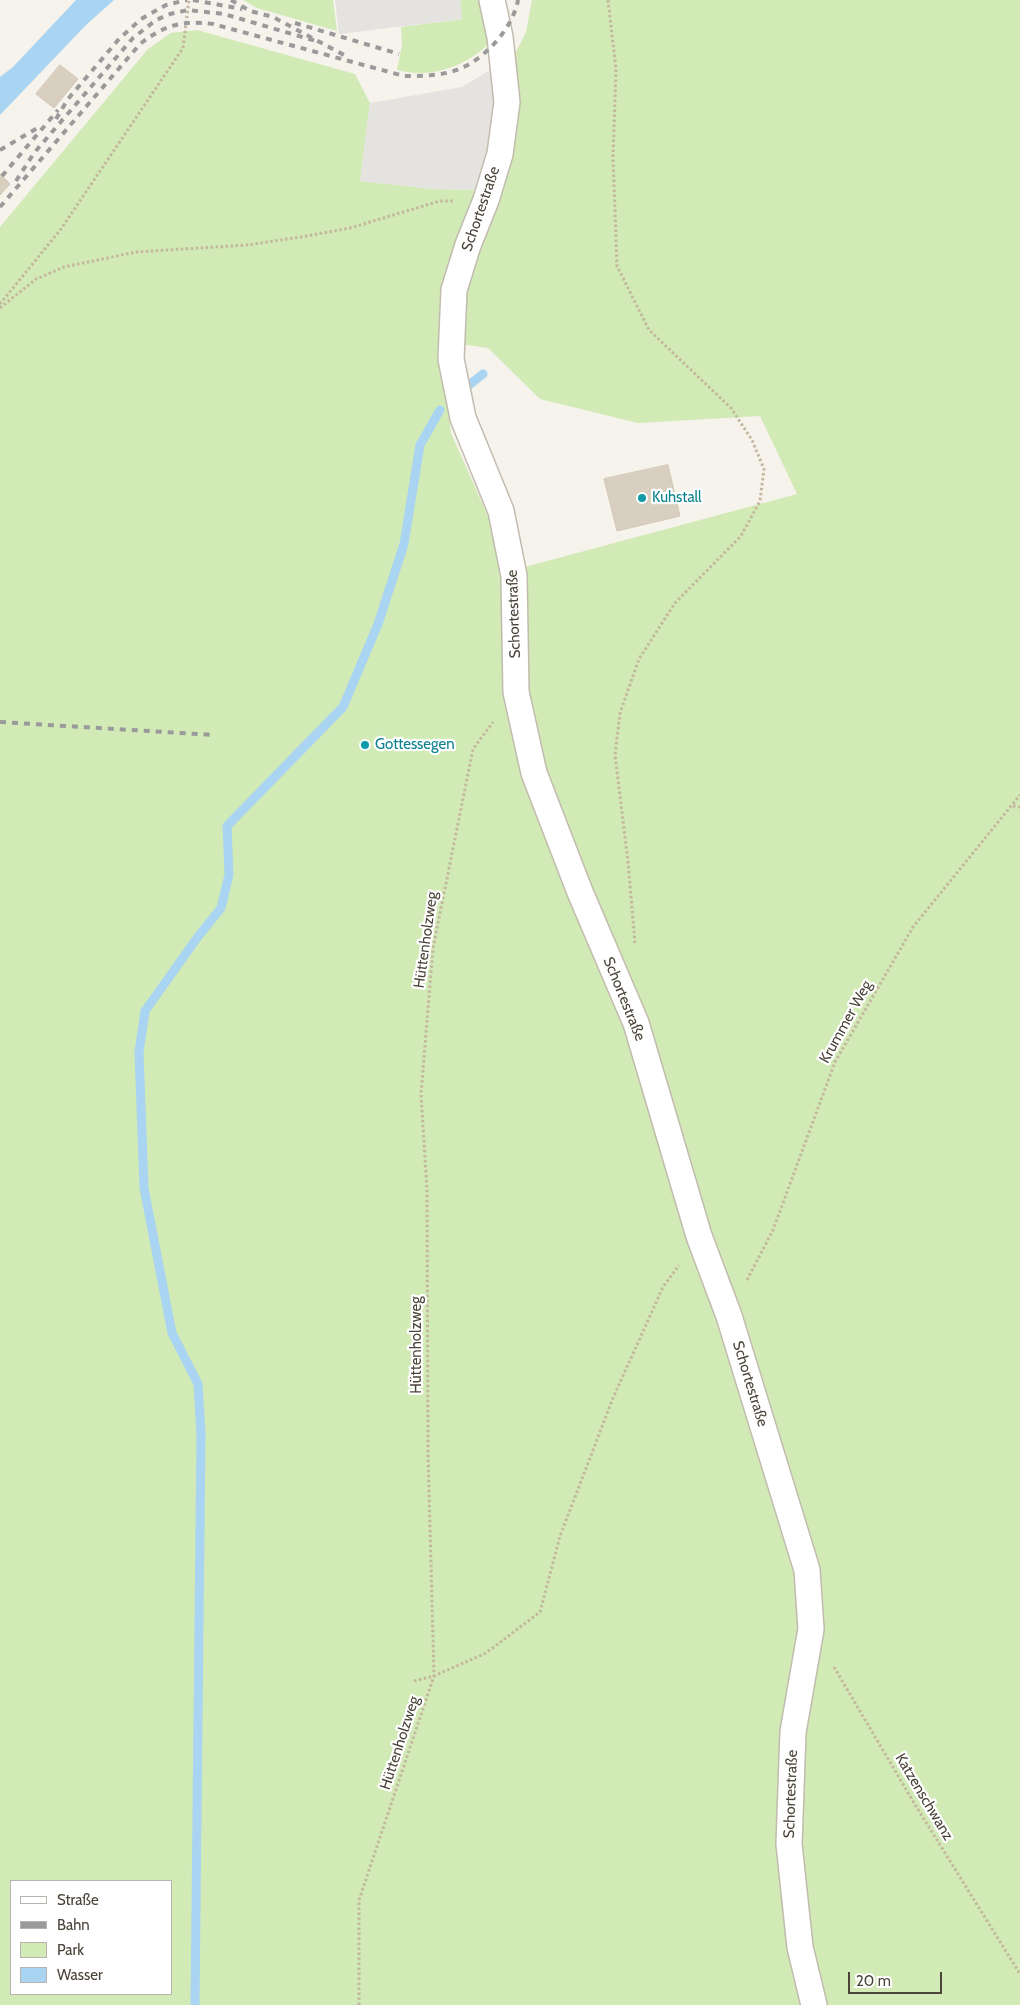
<!DOCTYPE html>
<html>
<head>
<meta charset="utf-8">
<style>
	body { margin:0 }
	#map { position:relative; width:1020px; height:2005px; overflow:hidden; background:#f6f3ec; font-family:Cabin,sans-serif }
	canvas { display:block }
	.legend { position:absolute; left:10px; top:1880px; width:162px; height:115px; box-sizing:border-box; background:#fff; border:1px solid #b7b4b0; margin:0; padding:6px 9px; list-style:none; font-size:15px; color:#4b4439 }
	.legend li { display:flex; align-items:center; gap:10px; height:25px }
	.legend b { width:25px; border:1px solid #b7b4b0 }
	.scale { position:absolute; left:848px; top:1972px; width:94px; height:22px; box-sizing:border-box; border:2px solid #4b4439; border-top:0; padding-left:6px; font-size:15px; line-height:18px; white-space:nowrap; color:#4b4439; -webkit-text-stroke:4px #fff; paint-order:stroke }
</style>
</head>
<body>
<div id="map">
<canvas width="1020" height="2005"></canvas>
<ul class="legend">
<li><b style="height:6px;background:#fff"></b>Straße</li>
<li><b style="height:6px;background:#9a9a9a"></b>Bahn</li>
<li><b style="height:14px;background:#d2eab5"></b>Park</li>
<li><b style="height:14px;background:#a9d4f2"></b>Wasser</li>
</ul>
<div class="scale">20 m</div>
</div>
<script>
const ctx = document.querySelector('canvas').getContext('2d');
ctx.lineJoin = 'round';
function fillPath(path, color) { ctx.fillStyle = color; ctx.fill(path, 'evenodd'); }
function trace(path, color, width, dash) { ctx.strokeStyle = color; ctx.lineWidth = width; ctx.lineCap = dash ? 'butt' : 'round'; ctx.setLineDash(dash || []); ctx.stroke(path); }
function drawText(font, color, halo, rows, align = 'center') {
  ctx.font = font + ' Cabin,sans-serif'; ctx.lineWidth = 4.5; ctx.setLineDash([]); ctx.textBaseline = 'middle'; ctx.strokeStyle = halo; ctx.fillStyle = color; for (const [text, x, y, turn = 0] of rows) {
    ctx.save(); ctx.translate(x, y); ctx.rotate((+turn || 0) * Math.PI / 180); ctx.textAlign = isNaN(turn) ? turn : align; if (halo) ctx.strokeText(text, 0, 0); ctx.fillText(text, 0, 0); ctx.restore();
  }
}
fillPath(new Path2D(`
	M243 0H333L337 31 257 8Z
	M460 0H481L489 44C464 67 431 79 397 70L402 46 401 27 462 19Z
	M532 0H1020V2005H0V227L148 49 171 33 197 30 355 74 370 103 360 181 434 189 484 190 466 225 447 289 440 340 451 433 490 521 501 573 480 579 797 494 760 416 638 423 540 399 488 348 460 344V294L498 190 507 154 513 102V58L526 32ZM11 1881H171V1994H11Z`), '#d2eab5');
fillPath(new Path2D(`
	M335 0H460L462 19 339 34Z
	M490 70 502 77 484 190 434 189 360 181 370 103 462 87Z`), '#e5e3e0');
fillPath(new Path2D(`
	M76 0H114L86 25 0 115V77L13 67Z`), '#a9d4f2');
trace(new Path2D(`
	M469 385 483 374
	M195 2005 201 1434 198 1384 172 1333 144 1188 139 1052 145 1011 197 938 221 908 229 875 227 826 343 707 378 624 404 544 420 445 440 410`), '#a9d4f2', 9);
const building = new Path2D(`
	M60 65 78 79 54 108 36 94Z
	M0 174 10 184 0 195Z
	M668 465 680 516 617 531 604 479Z`);
fillPath(building, '#d8cfc1');
trace(building, '#d3c7b4', 1);
const street = new Path2D(`
	M492 0 500 37 507 102 500 154 486 200 468 245 454 290 451 359 463 418 501 511 514 576 516 692 534 773 580 892 636 1023 699 1236 729 1316 807 1570 811 1629 793 1732 789 1844 800 1947 814 2005`);
trace(street, '#c2bbae', 28);
trace(new Path2D(`
	M608 0 616 69 613 158 617 266 649 330 731 408 752 440 764 469 760 501 741 536 675 603 639 659 620 713 615 755 628 862 635 943
	M0 304 61 229 183 48 189 0
	M0 308 36 279 64 267 136 252 247 245 301 237 350 228 440 201H455
	M1013 806 1020 807
	M747 1280 773 1230 835 1062 913 927 1020 795
	M834 1667 914 1803 1020 1974
	M414 1681 434 1676 486 1653 540 1612 560 1536 613 1398 663 1287 679 1265
	M359 2005V1900L434 1676 428 1454 427 1190 421 1094 433 948 473 749 493 722`), '#c4b79f', 3, [2.5, 2.5]);
trace(street, '#fff', 25);
trace(new Path2D(`
	M193 0 242 9
	M231 0 250 11 273 17 344 55
	M295 23 399 54
	M56 119 68 99 119 39 141 19 166 5 187 0
	M0 150 39 127
	M2 176 58 110
	M16 181 34 153 133 38 156 20 170 14 188 10 224 14 316 41
	M0 207 140 44C164 25 183 20 213 24L404 76C422 76 442 76 459 69 485 59 513 28 518 0
	M0 722 214 735`), '#9a9a9a', 4, [6, 6]);
for (const [x, y, r, color] of [
	[642,498,5,"#0f9aa8"],
	[365,745,5,"#0f9aa8"]
]) { const dot = new Path2D(); dot.arc(x, y, r, 0, 2 * Math.PI); ctx.fillStyle = color; ctx.fill(dot); trace(dot, '#fff', 2); }
drawText('15px', '#4b4439', '#fff', [
	["Schortestraße",481,209,-71],
	["Schortestraße",514,614,-92],
	["Hüttenholzweg",426,940,-82],
	["Schortestraße",624,999,68],
	["Krummer Weg",846,1022,-61],
	["Hüttenholzweg",417,1345,-90],
	["Schortestraße",750,1384,73],
	["Hüttenholzweg",400,1743,-72],
	["Schortestraße",791,1794,-88],
	["Katzenschwanz",924,1797,59]
]);
drawText('15px', '#0d838f', '#fff', [
	["Kuhstall",652,498],
	["Gottessegen",375,745]
], 'left');
</script>
</body>
</html>
